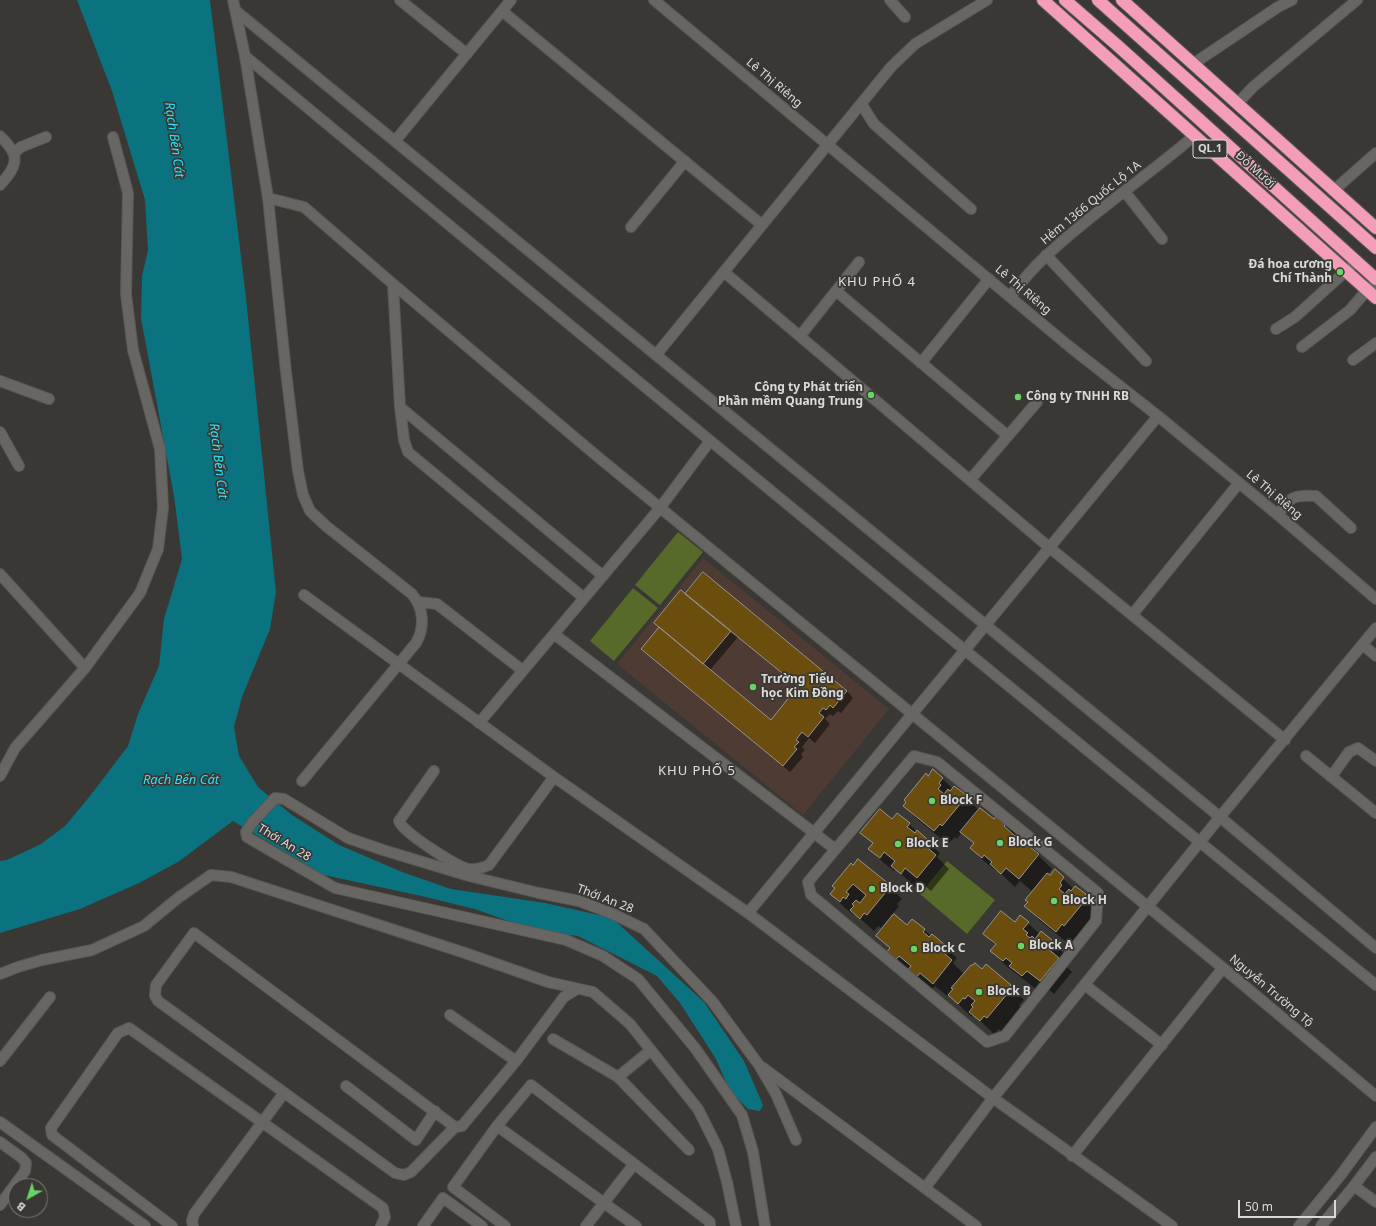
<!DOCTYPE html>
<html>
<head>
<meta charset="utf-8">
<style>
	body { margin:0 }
	#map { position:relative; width:1376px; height:1226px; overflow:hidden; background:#393835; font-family:"Noto Sans",sans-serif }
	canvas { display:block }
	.north { position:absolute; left:8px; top:1178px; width:40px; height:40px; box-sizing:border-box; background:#393835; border:1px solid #7a7976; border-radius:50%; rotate:219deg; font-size:11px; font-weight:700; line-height:16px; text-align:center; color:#dbdad8 }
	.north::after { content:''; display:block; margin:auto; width:14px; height:18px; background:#67d465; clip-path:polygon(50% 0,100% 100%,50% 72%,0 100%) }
	.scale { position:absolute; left:1238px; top:1200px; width:98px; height:18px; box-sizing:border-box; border:2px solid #dbdad8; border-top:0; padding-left:5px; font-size:12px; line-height:14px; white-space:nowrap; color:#dbdad8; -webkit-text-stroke:3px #393835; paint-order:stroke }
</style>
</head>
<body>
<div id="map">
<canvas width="1376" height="1226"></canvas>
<div class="north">B</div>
<div class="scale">50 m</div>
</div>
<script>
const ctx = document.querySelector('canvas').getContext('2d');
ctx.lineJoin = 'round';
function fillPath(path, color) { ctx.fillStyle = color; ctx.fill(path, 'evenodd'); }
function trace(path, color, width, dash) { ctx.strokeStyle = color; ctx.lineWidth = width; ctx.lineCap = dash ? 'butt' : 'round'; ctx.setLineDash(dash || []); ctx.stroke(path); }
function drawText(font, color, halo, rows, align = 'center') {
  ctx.font = font + ' "Noto Sans",sans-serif'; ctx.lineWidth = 3.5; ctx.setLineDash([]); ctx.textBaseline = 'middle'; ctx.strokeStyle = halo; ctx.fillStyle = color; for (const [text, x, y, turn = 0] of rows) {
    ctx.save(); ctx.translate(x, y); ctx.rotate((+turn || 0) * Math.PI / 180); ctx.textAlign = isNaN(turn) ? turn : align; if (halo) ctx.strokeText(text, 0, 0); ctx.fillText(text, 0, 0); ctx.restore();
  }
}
fillPath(new Path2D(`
	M703 558 889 709 803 815 617 664Z`), '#4e3b33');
fillPath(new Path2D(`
	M678 532 703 552 660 605 635 585Z
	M633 588 658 608 614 661 590 641Z
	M947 861 995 900 967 934 920 894Z`), '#576a2a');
fillPath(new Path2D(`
	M77 0H210L246 298 276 592 270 629 242 697 234 727 239 756 258 787 292 815 339 845 402 872 451 889 545 903 612 918 704 1002 744 1061 763 1105 760 1111 748 1109 730 1091 716 1059 680 1003 657 976 578 936 536 931 475 909 426 897 324 875 233 821 178 862 139 883 80 909 0 933V861L7 860 41 844 65 826 90 796 128 746 138 714 159 666 164 619 182 559 174 496 141 318 142 276 148 250 145 200 112 91Z`), '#0a737f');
fillPath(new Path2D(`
	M681 592 847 691 853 698 841 713 838 711 833 716 830 714 825 719 830 724 815 743 809 738 802 747 805 750 801 754 803 757 790 772 642 649 660 628ZM738 637 799 687 771 721 710 670Z
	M928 777 942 778 953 789 954 787 979 810 994 820 1006 823 1018 834 1027 840 1041 854 1039 856 1052 869 1047 875 1050 877 1055 871 1074 889 1076 887 1086 895 1099 909 1078 939 1076 937 1070 945 1039 920 1026 906 1033 892 1020 881 1015 887 997 870 996 871 985 862 971 848 974 844 962 832 957 839 955 837 948 844 918 820 904 806Z
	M893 820 909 824 940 853 937 857 949 869 931 891 919 881 915 887 896 869 894 871 884 863 870 849 874 844 862 833Z
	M851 864 888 885 902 899 897 904 899 906 881 928 878 926 874 931 855 914 854 915 845 908 831 894Z
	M1021 917 1040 934 1051 941 1065 954 1060 960 1072 972 1054 994 1041 983 1036 989 1005 965 992 951 996 946 984 934 1015 923Z
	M907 926 924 930 931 936 943 945 957 958 953 963 964 974 982 970 1010 986 1024 1000 1019 1005 1021 1007 1001 1031 999 1029 994 1034 974 1015 972 1017 963 1009 949 994 947 996 935 986 929 992 900 968 890 949 877 936Z`), '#0007');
const building = new Path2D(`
	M703 572 847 691 833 708 830 705 826 710 823 708 819 713 824 717 808 737 802 732 796 740 799 742 794 747 797 749 783 766 641 649 659 627 771 720 798 686 685 594Z
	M681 590 731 631 703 664 654 623Z
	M933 769 943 778 939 783 941 785 938 789 944 794 948 789 950 791 954 786 965 794 960 801 961 803 942 826 940 824 934 831 903 806 906 802 904 800 926 773 928 776Z
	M980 808 994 819 998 814 1007 822 1004 826 1015 836 1018 832 1028 840 1025 843 1039 854 1019 879 1006 868 1001 874 990 864 992 862 984 855 982 858 970 848 974 843 960 832Z
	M880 809 892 819 897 813 910 823 907 827 915 833 917 830 927 839 923 844 936 855 917 878 905 868 901 874 891 866 895 861 884 852 880 858 868 849 873 843 860 833Z
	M858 859 889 884 884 890 886 892 867 915 864 913 860 919 850 910 854 906 852 904 856 900 860 903 866 895 853 884 846 892 849 894 846 899 843 897 840 902 830 894 835 888 832 886 851 863 853 865Z
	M1055 869 1064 877 1060 883 1062 885 1059 889 1065 894 1069 889 1071 891 1075 886 1086 894 1081 901 1083 903 1064 926 1062 924 1056 932 1024 906 1028 902 1025 900 1047 873 1050 875Z
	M1001 911 1015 922 1020 915 1029 922 1023 929 1028 933 1026 935 1030 938 1032 936 1035 939 1041 931 1052 940 1046 947 1059 958 1040 981 1027 971 1022 976 1009 966 1012 963 1006 958 1003 961 990 951 996 944 983 934Z
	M894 914 907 925 912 919 925 929 923 932 929 937 932 934 944 944 939 949 952 960 933 984 920 973 915 979 906 972 911 966 899 956 894 962 885 954 890 948 876 936Z
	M975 963 982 969 986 964 1011 985 1006 991 1008 993 987 1018 984 1016 980 1021 969 1012 973 1007 971 1005 975 1001 968 995 965 999 963 998 958 1004 948 995 953 989 951 988 971 965H973Z`);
fillPath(building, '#6b4d0e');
trace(building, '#969491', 1);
const minor = new Path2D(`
	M233 0 245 56 268 198 286 372 298 471 303 495 310 511 326 526 412 594C424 609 425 627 416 643L302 781
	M400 0 467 54
	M654 0 1070 347 1158 416 1278 515 1376 599
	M890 0 905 17
	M236 11 1220 817 1376 948
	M502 11 762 225
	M245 56C620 367 996 678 1376 985
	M1193 64 1278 7 1292 0
	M1237 104 1253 87 1357 0
	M862 105 874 124 971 209
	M0 136C21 156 18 165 0 185
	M395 141 511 0
	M14 153 21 147 46 137
	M1333 191 1376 153
	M1125 192 1162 239
	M268 198 304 207 393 284 598 457 1223 968 1376 1096
	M631 227 685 161
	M1046 255 1146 361
	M724 272 1050 548 1285 740
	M393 284 400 407 404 440 408 452 584 598
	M836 291 1008 436
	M1010 297C1021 282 1033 268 1046 256 1092 212 1147 177 1195 135
	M1276 329 1295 317 1357 261
	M800 336 859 262
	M1302 347 1350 310 1367 290 1376 282
	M656 355 891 67 915 44 987 0
	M1353 360 1376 343
	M921 363 989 279
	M0 381 49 399
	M400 407 603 576
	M0 432 19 466
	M970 480 1037 402
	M1278 515C1291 496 1293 495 1316 496L1351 528
	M0 574 85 668
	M304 595 554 777 748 913 993 1098 1172 1226
	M418 602 437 604 522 670
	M1132 615 1239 483
	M554 634 835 849
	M1363 645 1376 656
	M479 723 660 508 710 441
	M914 756 937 762 1098 893 1096 921 1005 1036 987 1042 811 895 808 882Z
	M1306 756 1376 813
	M434 771 399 821C402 832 456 866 468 869 475 870 482 868 489 865L554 777
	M0 776 15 748 85 668 140 593 158 549 163 508 160 449 133 350 126 294 128 193 113 137
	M1331 777 1349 752 1358 748 1376 761
	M748 913 1158 416
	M0 974 18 967 42 960 92 950 144 926 178 898 211 875 231 877 465 953 548 982 593 992 630 1024 698 1109 718 1149 727 1182 736 1226
	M1085 985 1162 1045
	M450 1015 516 1061
	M553 1039 618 1077 651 1050
	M0 1061 50 997
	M762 1067 976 1226
	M618 1077 689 1150
	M346 1086 416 1140 435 1111
	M0 1122 145 1226
	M497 1126 636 1226
	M455 1127 411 1172 404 1175 395 1173 158 1001 155 996 156 985 194 933 455 1127 462 1126 516 1061 564 997 577 989
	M0 1142 22 1158 26 1163 25 1171 0 1205
	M1072 1156 1223 968
	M1354 1186 1376 1202
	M925 1188 993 1098 1220 817 1376 628
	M172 1226 52 1135 51 1128 118 1033 129 1028 383 1208 385 1217 381 1226
	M193 1226 192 1221 194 1214 284 1093
	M423 1226 443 1198 482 1226
	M505 1226 453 1187 497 1126 531 1085 710 1222V1226
	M586 1226 634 1164
	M765 1226 753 1152 742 1115 695 1048 638 979 603 956 566 940 335 888 247 837 246 832 252 823 275 798 284 799 348 838 383 850 469 876 539 893 579 901 613 914 644 929 712 1001 759 1065 776 1094 796 1140
	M1299 1226 1340 1176 1376 1127
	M1321 1226 1354 1186 1376 1157`);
const highway = new Path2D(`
	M1043 0 1376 298
	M1065 0 1118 46 1376 279
	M1098 0 1376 248
	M1122 0 1376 228`);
trace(minor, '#595754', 12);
trace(highway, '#595754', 14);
trace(minor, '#686662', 10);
trace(highway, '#f49db6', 12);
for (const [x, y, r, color] of [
	[1340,272,4,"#67d465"],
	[871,395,4,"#67d465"],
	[1018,397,4,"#67d465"],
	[753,687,4,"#67d465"],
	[932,801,4,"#67d465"],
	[1000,843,4,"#67d465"],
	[898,844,4,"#67d465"],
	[872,889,4,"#67d465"],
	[1054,901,4,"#67d465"],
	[1021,946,4,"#67d465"],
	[914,949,4,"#67d465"],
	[979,992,4,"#67d465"]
]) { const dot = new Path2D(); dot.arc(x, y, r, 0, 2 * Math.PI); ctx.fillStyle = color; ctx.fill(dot); trace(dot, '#393835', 1.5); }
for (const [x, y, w] of [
	[1210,149,34]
]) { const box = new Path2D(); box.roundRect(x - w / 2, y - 9, w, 18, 3); ctx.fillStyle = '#393835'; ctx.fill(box); trace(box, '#dbdad8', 1); }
drawText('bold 11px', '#dbdad8', null, [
	["QL.1",1210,149]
]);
drawText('12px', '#dbdad8', '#393835', [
	["Lê Thị Riêng",774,83,40],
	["Đỗ Mười",1255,170,42],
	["Hẻm 1366 Quốc Lộ 1A",1091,203,-39],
	["Lê Thị Riêng",1023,290,40],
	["Lê Thị Riêng",1274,495,40],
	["Thới An 28",284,843,31],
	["Thới An 28",605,899,21],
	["Nguyễn Trường Tộ",1271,991,40]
]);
drawText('bold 12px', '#dbdad8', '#393835', [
	["Đá hoa cương",1332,265,"right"],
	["Chí Thành",1332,279,"right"],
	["Công ty Phát triển",863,388,"right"],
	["Phần mềm Quang Trung",863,402,"right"],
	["Công ty TNHH RB",1026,397],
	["Trường Tiểu",761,680],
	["học Kim Đồng",761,694],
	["Block F",940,801],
	["Block G",1008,843],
	["Block E",906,844],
	["Block D",880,889],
	["Block H",1062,901],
	["Block A",1029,946],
	["Block C",922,949],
	["Block B",987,992]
], 'left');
drawText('italic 13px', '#2ce1f6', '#393835', [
	["Rạch Bến Cát",174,140,82],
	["Rạch Bến Cát",218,461,83],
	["Rạch Bến Cát",181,780]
]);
ctx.letterSpacing = '1px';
drawText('13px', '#e1dfdb', '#393835', [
	["KHU PHỐ 4",877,282],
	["KHU PHỐ 5",697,771]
]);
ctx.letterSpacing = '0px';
</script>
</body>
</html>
